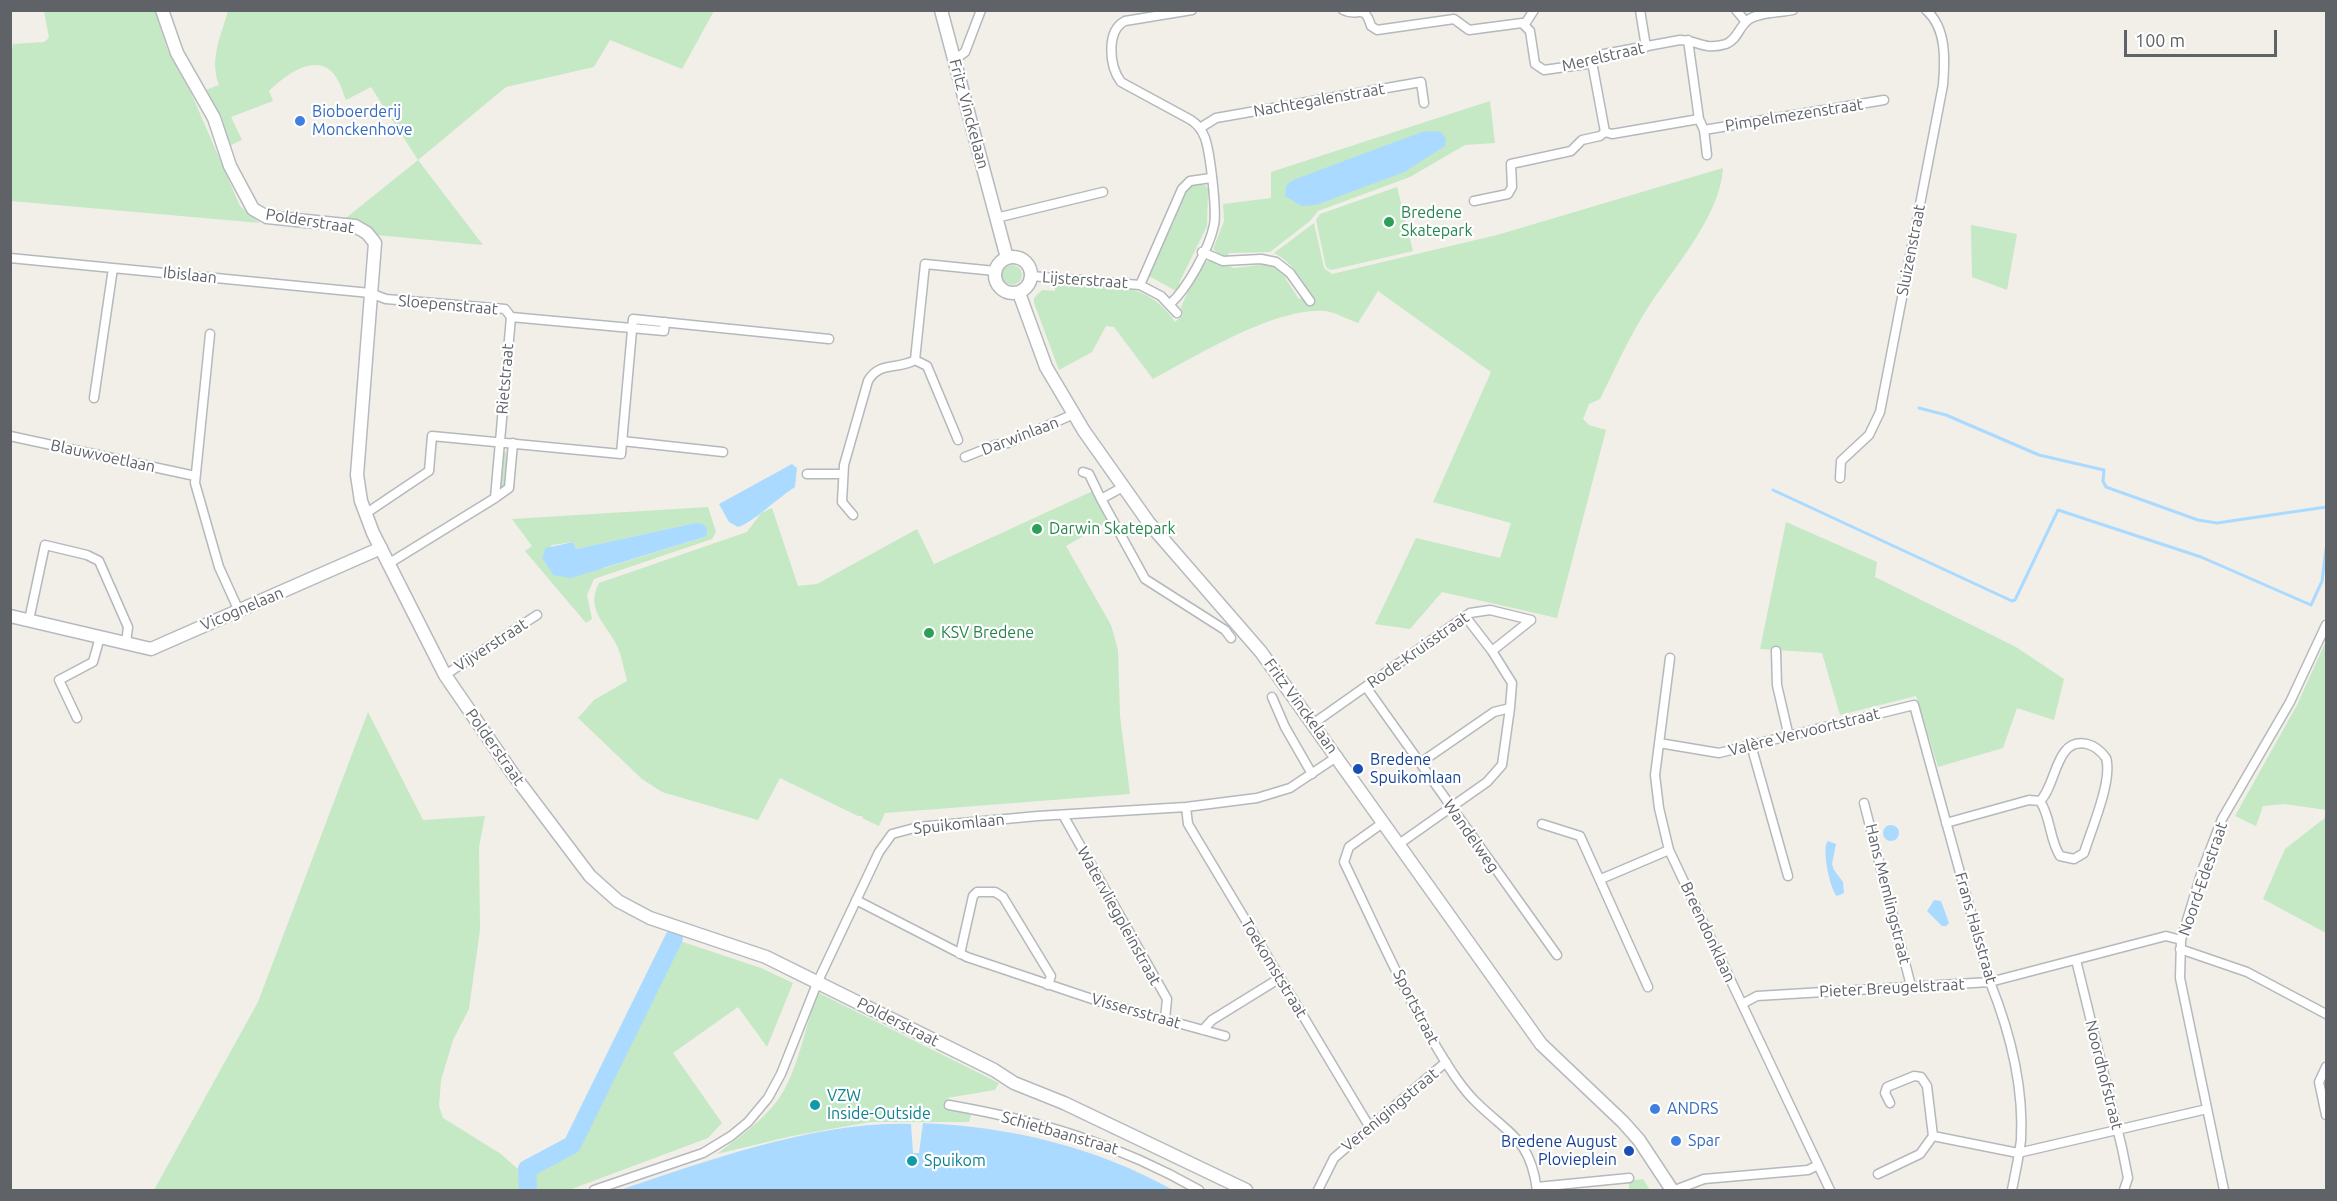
<!DOCTYPE html>
<html>
<head>
<meta charset="utf-8">
<style>
	body { margin:0 }
	#map { position:relative; width:2337px; height:1201px; overflow:hidden; background:#f1efe8; font-family:Ubuntu,sans-serif }
	canvas { display:block }
	.frame { position:absolute; inset:0; border:12px solid #5f6368; pointer-events:none }
	.scale { position:absolute; left:2124px; top:30px; width:153px; height:27px; box-sizing:border-box; border:3px solid #5f6368; border-top:0; padding-left:8px; font-size:18px; line-height:21px; white-space:nowrap; color:#5f6368; -webkit-text-stroke:4px #fff; paint-order:stroke }
</style>
</head>
<body>
<div id="map">
<canvas width="2337" height="1201"></canvas>
<div class="frame"></div>
<div class="scale">100 m</div>
</div>
<script>
const ctx = document.querySelector('canvas').getContext('2d');
ctx.lineJoin = 'round';
function fillPath(path, color) { ctx.fillStyle = color; ctx.fill(path, 'evenodd'); }
function trace(path, color, width, dash) { ctx.strokeStyle = color; ctx.lineWidth = width; ctx.lineCap = dash ? 'butt' : 'round'; ctx.setLineDash(dash || []); ctx.stroke(path); }
function drawText(font, color, halo, rows, align = 'center') {
  ctx.font = font + ' Ubuntu,sans-serif'; ctx.lineWidth = 4.5; ctx.setLineDash([]); ctx.textBaseline = 'middle'; ctx.strokeStyle = halo; ctx.fillStyle = color; for (const [text, x, y, turn = 0] of rows) {
    ctx.save(); ctx.translate(x, y); ctx.rotate((+turn || 0) * Math.PI / 180); ctx.textAlign = isNaN(turn) ? turn : align; if (halo) ctx.strokeText(text, 0, 0); ctx.fillText(text, 0, 0); ctx.restore();
  }
}
fillPath(new Path2D(`
	M44 11H155L168 51 191 93 240 206 260 223 11 201V56L13 44 44 42 49 38Z
	M228 11H714L682 69 610 40 594 67 506 87 418 160 483 245 376 235 372 229 346 218 418 160 371 87 346 100C342 90 338 74 327 68 308 57 282 78 269 91L273 101 231 117 242 140 229 146 214 108 203 91 219 85C209 59 221 36 228 11Z
	M1490 101 1495 143 1465 145 1410 177 1318 211 1310 221 1270 252 1229 253 1227 257 1221 256 1213 249 1224 221 1223 204 1271 198V172Z
	M1723 168C1720 217 1673 268 1647 309 1629 337 1615 369 1600 399L1589 404 1583 419 1589 425 1606 430 1557 618 1442 592 1410 629 1375 624 1416 538 1500 558 1511 523 1433 502 1491 372 1378 291 1358 323C1348 320 1334 311 1324 311 1273 308 1197 356 1153 379L1114 327 1106 326 1092 352 1059 370 1034 303V298L1042 290 1055 291V285C1103 287 1145 277 1175 322L1183 315 1181 307 1201 263 1212 260 1234 268 1268 264 1281 270 1287 277 1285 278 1299 299 1303 297 1308 304 1315 300C1301 280 1295 264 1274 253L1314 223 1324 268 1332 274 1497 235Z
	M1196 184 1205 185 1208 189 1207 226 1179 283 1182 286 1178 292 1147 275 1175 220 1172 218C1178 206 1182 187 1196 184Z
	M1397 187 1413 251 1331 270 1326 267 1316 220 1320 214Z
	M1971 225 2017 234 2007 290 1972 277Z
	M1002 275a10 10 0 1 1 20 0a10 10 0 1 1-20 0Z
	M506 451V486L503 487 500 484 503 453Z
	M1093 491 1107 522 1066 546 1111 625 1118 650 1120 716 1130 794 885 813 879 826 862 818 863 816H858L780 778 758 820 662 792 642 779 578 718 594 700 627 681C624 670 622 658 618 648 609 626 584 611 599 583L747 532 761 513 772 508 798 586 817 584 917 529 934 564Z
	M708 507 716 532 712 539 594 579 587 595 592 619 586 623 525 551 532 546 512 519ZM695 523 704 537 605 568 553 575 542 558 552 545 573 542 576 549Z
	M1786 522 1877 562 1875 577 2016 647 2064 679 2054 720 2017 708 2003 748 1938 767 1916 696 1840 715 1822 653 1760 649Z
	M2326 641V810L2285 804 2263 806 2256 826 2235 816 2297 705Z
	M368 712 423 820 485 816 479 847 480 930 469 1009 453 1040 441 1080 439 1106 443 1118 501 1154 520 1171 521 1190H154L258 1002Z
	M2326 817V933L2263 899 2285 849Z
	M674 939 761 968 793 983 767 1047 738 1007 673 1053 722 1123 708 1138 569 1190H530L528 1170 573 1148Z
	M817 992 999 1083 995 1090 947 1098 954 1103 974 1106 969 1122H870L792 1136 717 1154C738 1138 761 1122 777 1101 797 1075 806 1025 817 992Z
	M1643 1179 1650 1190H1629V1181Z`), '#c5e8c5');
fillPath(new Path2D(`
	M1436 131 1441 132 1446 139 1445 146 1404 172 1316 205 1302 206 1285 196 1286 186 1293 180 1422 132Z
	M792 464 797 468 795 487C780 496 751 524 738 527L729 522 719 504Z
	M695 523 703 524 707 528V534L704 537 571 578 553 575 542 558 546 548 573 542 576 549Z
	M1883 833a8 8 0 1 1 16 0a8 8 0 1 1-16 0Z
	M1828 841 1836 844 1832 864 1834 870 1843 882 1844 893 1837 896C1830 890 1821 847 1828 841Z
	M1934 900 1941 901 1949 923 1946 926H1942L1927 911Z
	M923 1123C1012 1127 1096 1147 1173 1190H620C705 1161 821 1120 911 1124L913 1153H919Z`), '#aadaff');
trace(new Path2D(`
	M1919 408 1946 415 2039 455 2104 470 2103 481 2106 487 2198 520 2217 523 2326 507
	M1773 490 2012 601 2015 600 2058 510 2201 557 2311 605 2322 581 2326 549`), '#aadaff', 3);
trace(new Path2D(`
	M528 1190 527 1169 572 1145 674 938`), '#aadaff', 18);
const street = new Path2D(`
	M1343 10C1358 18 1364 2 1371 26L1377 30 1454 19 1469 30 1522 23 1530 31 1535 64 1544 70 1587 64 1604 54 1680 40C1698 40 1703 51 1726 44 1737 40 1739 27 1748 20 1759 12 1780 13 1793 10
	M1640 10 1646 47
	M1736 10 1746 22
	M1525 24 1534 10
	M1688 40 1699 119 1704 130 1707 155
	M954 60 965 52 981 10
	M1592 62 1605 132 1612 134 1699 119
	M1200 128 1216 118 1421 82 1424 103
	M1704 130 1884 100
	M1474 201 1508 194 1512 187 1511 164 1571 151 1582 140 1600 136 1605 132
	M996 218 1103 192
	M1202 252 1223 261 1261 259 1276 262 1290 273 1310 301
	M10 258 370 293 386 299 505 309 511 317 664 331 665 322
	M1031 276 1140 285 1161 296 1177 313
	M1140 285 1182 189 1190 181 1211 178
	M1170 304C1187 289 1209 249 1214 225 1217 210 1210 152 1205 138 1202 130 1197 124 1191 120L1121 82C1109 66 1106 31 1125 21L1192 10
	M210 334 195 483 219 567 239 611
	M915 360 925 264 995 271
	M915 360 927 366 930 373 958 440
	M94 398 113 268
	M10 436 195 476
	M622 441 723 452
	M965 457 995 445 1008 443 1074 414
	M1083 472 1089 474 1101 499
	M807 474H843
	M1840 478 1841 461 1869 435 1880 412 1943 85C1945 61 1947 28 1926 10
	M1123 487 1101 499 1145 579 1225 630 1231 638
	M495 498 509 488 513 443
	M365 514 429 471 432 436 621 454 633 319 829 339
	M853 515 842 502 844 465 868 381C879 361 898 370 915 360
	M388 564 495 498 511 317
	M1465 616 1492 651 1531 620
	M29 620 45 545 87 555 99 561 128 627 126 643
	M1776 651 1777 685 1789 737
	M1670 658 1655 775 1659 808 1669 850 1830 1190
	M445 675 537 615
	M1366 687 1557 955
	M1272 697 1285 727 1312 774
	M77 718 59 680 93 662 100 637
	M1314 723 1470 613 1490 610 1531 620
	M1659 743 1719 753 1914 705 1990 982C2010 1032 2024 1086 2021 1140 2019 1157 2015 1174 2012 1190
	M1751 745 1788 876
	M1420 763 1494 712 1510 708 1512 683 1492 651
	M1864 803 1911 986
	M1186 807 1188 824 1369 1126
	M1063 815 1167 999 1165 1019
	M1384 822 1349 847 1344 862C1374 924 1402 988 1437 1048 1448 1066 1461 1088 1477 1103 1511 1136 1530 1139 1537 1190
	M1946 823 2029 800 2040 801C2051 817 2049 839 2060 856L2074 859 2084 853C2091 830 2113 780 2106 758 2101 751 2095 746 2087 744 2055 737 2057 785 2040 801
	M1542 824 1580 836 1648 987
	M1399 844 1487 782 1502 765 1510 708
	M1601 879 1669 850
	M856 900 967 957 1101 1002 1225 1036
	M2180 949 2247 972 2326 1014
	M960 954 973 896 977 892H995L1003 897 1051 976 1048 985
	M2076 960 2122 1148 2128 1178 2124 1190
	M1742 1004 1757 996 1990 982 2166 936 2181 940
	M1203 1030 1212 1020 1280 978
	M2326 1067 2319 1082 2326 1115
	M1890 1103 1885 1093 1887 1087 1914 1076 1921 1077 1927 1086 1933 1136
	M949 1105C1041 1121 1118 1144 1199 1190
	M1878 1174 1920 1154 1933 1136 2018 1153 2207 1109
	M1537 1187 1629 1178
	M594 1190 703 1153 731 1136 748 1122 768 1098 781 1074 818 981 879 852 892 834 918 827 1038 816 1186 807 1257 798 1290 788 1338 756
	M1318 1190 1334 1158 1446 1062
	M1675 1190 1704 1179 1808 1170 1818 1165
	M2224 1190 2180 978 2181 940 2202 871 2222 819 2290 702 2326 625`);
const secondary = new Path2D(`
	M162 10 177 53 214 118 230 166 253 209 267 217 355 226 367 233 375 243 357 475 361 501 373 533 445 675 513 774 590 876 618 901 650 918 766 957 994 1070 1014 1083 1064 1103 1246 1190
	M941 10 1007 258
	M995 275a18 18 0 1 1 36 0a18 18 0 1 1-36 0Z
	M1019 293 1046 367 1084 431 1149 523 1261 652 1541 1044 1623 1122 1639 1140 1672 1190
	M10 616 151 649 381 548`);
trace(street, '#b5b8bc', 11);
trace(secondary, '#b6babf', 15);
trace(street, '#fff', 8);
trace(secondary, '#fff', 12);
for (const [x, y, r, color] of [
	[300,121,6,"#3f7fe0"],
	[1389,222,6,"#2e9e5b"],
	[1037,529,6,"#2e9e5b"],
	[929,633,6,"#2e9e5b"],
	[1358,769,6,"#1a4fb4"],
	[815,1105,6,"#0f9aa8"],
	[1655,1109,6,"#3f7fe0"],
	[1676,1141,6,"#3f7fe0"],
	[1629,1151,6,"#1a4fb4"],
	[912,1161,6,"#0f9aa8"]
]) { const dot = new Path2D(); dot.arc(x, y, r, 0, 2 * Math.PI); ctx.fillStyle = color; ctx.fill(dot); trace(dot, '#fff', 2); }
drawText('16px', '#5f6368', '#fff', [
	["Merelstraat",1603,57,-13],
	["Nachtegalenstraat",1319,100,-10],
	["Fritz Vinckelaan",969,114,75],
	["Pimpelmezenstraat",1794,115,-9],
	["Polderstraat",310,221,9],
	["Sluizenstraat",1911,250,-79],
	["Ibislaan",190,275,6],
	["Lijsterstraat",1085,280,4],
	["Sloepenstraat",448,305,5],
	["Rietstraat",505,379,-85],
	["Darwinlaan",1020,436,-21],
	["Blauwvoetlaan",103,456,12],
	["Vicognelaan",242,609,-23],
	["Vijverstraat",491,645,-33],
	["Rode-Kruisstraat",1418,650,-35],
	["Fritz Vinckelaan",1301,706,54],
	["Valère Vervoortstraat",1804,732,-14],
	["Polderstraat",495,747,55],
	["Spuikomlaan",959,824,-6],
	["Wandelweg",1471,836,55],
	["Noord-Edestraat",2203,879,-71],
	["Hans Memlingstraat",1888,894,76],
	["Watervliegpleinstraat",1119,916,61],
	["Frans Halsstraat",1976,928,74],
	["Breendonklaan",1708,932,65],
	["Toekomststraat",1274,968,59],
	["Pieter Breugelstraat",1892,988,-3],
	["Sportstraat",1416,1007,63],
	["Vissersstraat",1136,1011,16],
	["Polderstraat",898,1022,27],
	["Noordhofstraat",2104,1075,76],
	["Verenigingstraat",1390,1110,-40],
	["Schietbaanstraat",1060,1133,16]
]);
drawText('16px', '#366cbe', '#fff', [
	["Bioboerderij",312,112],
	["Monckenhove",312,130],
	["ANDRS",1667,1109],
	["Spar",1688,1141]
], 'left');
drawText('16px', '#27864d', '#fff', [
	["Bredene",1401,213],
	["Skatepark",1401,231],
	["Darwin Skatepark",1049,529],
	["KSV Bredene",941,633]
], 'left');
drawText('16px', '#164399', '#fff', [
	["Bredene",1370,760],
	["Spuikomlaan",1370,778],
	["Bredene August",1617,1142,"right"],
	["Plovieplein",1617,1160,"right"]
], 'left');
drawText('16px', '#0d838f', '#fff', [
	["VZW",827,1096],
	["Inside-Outside",827,1114],
	["Spuikom",924,1161]
], 'left');
</script>
</body>
</html>
